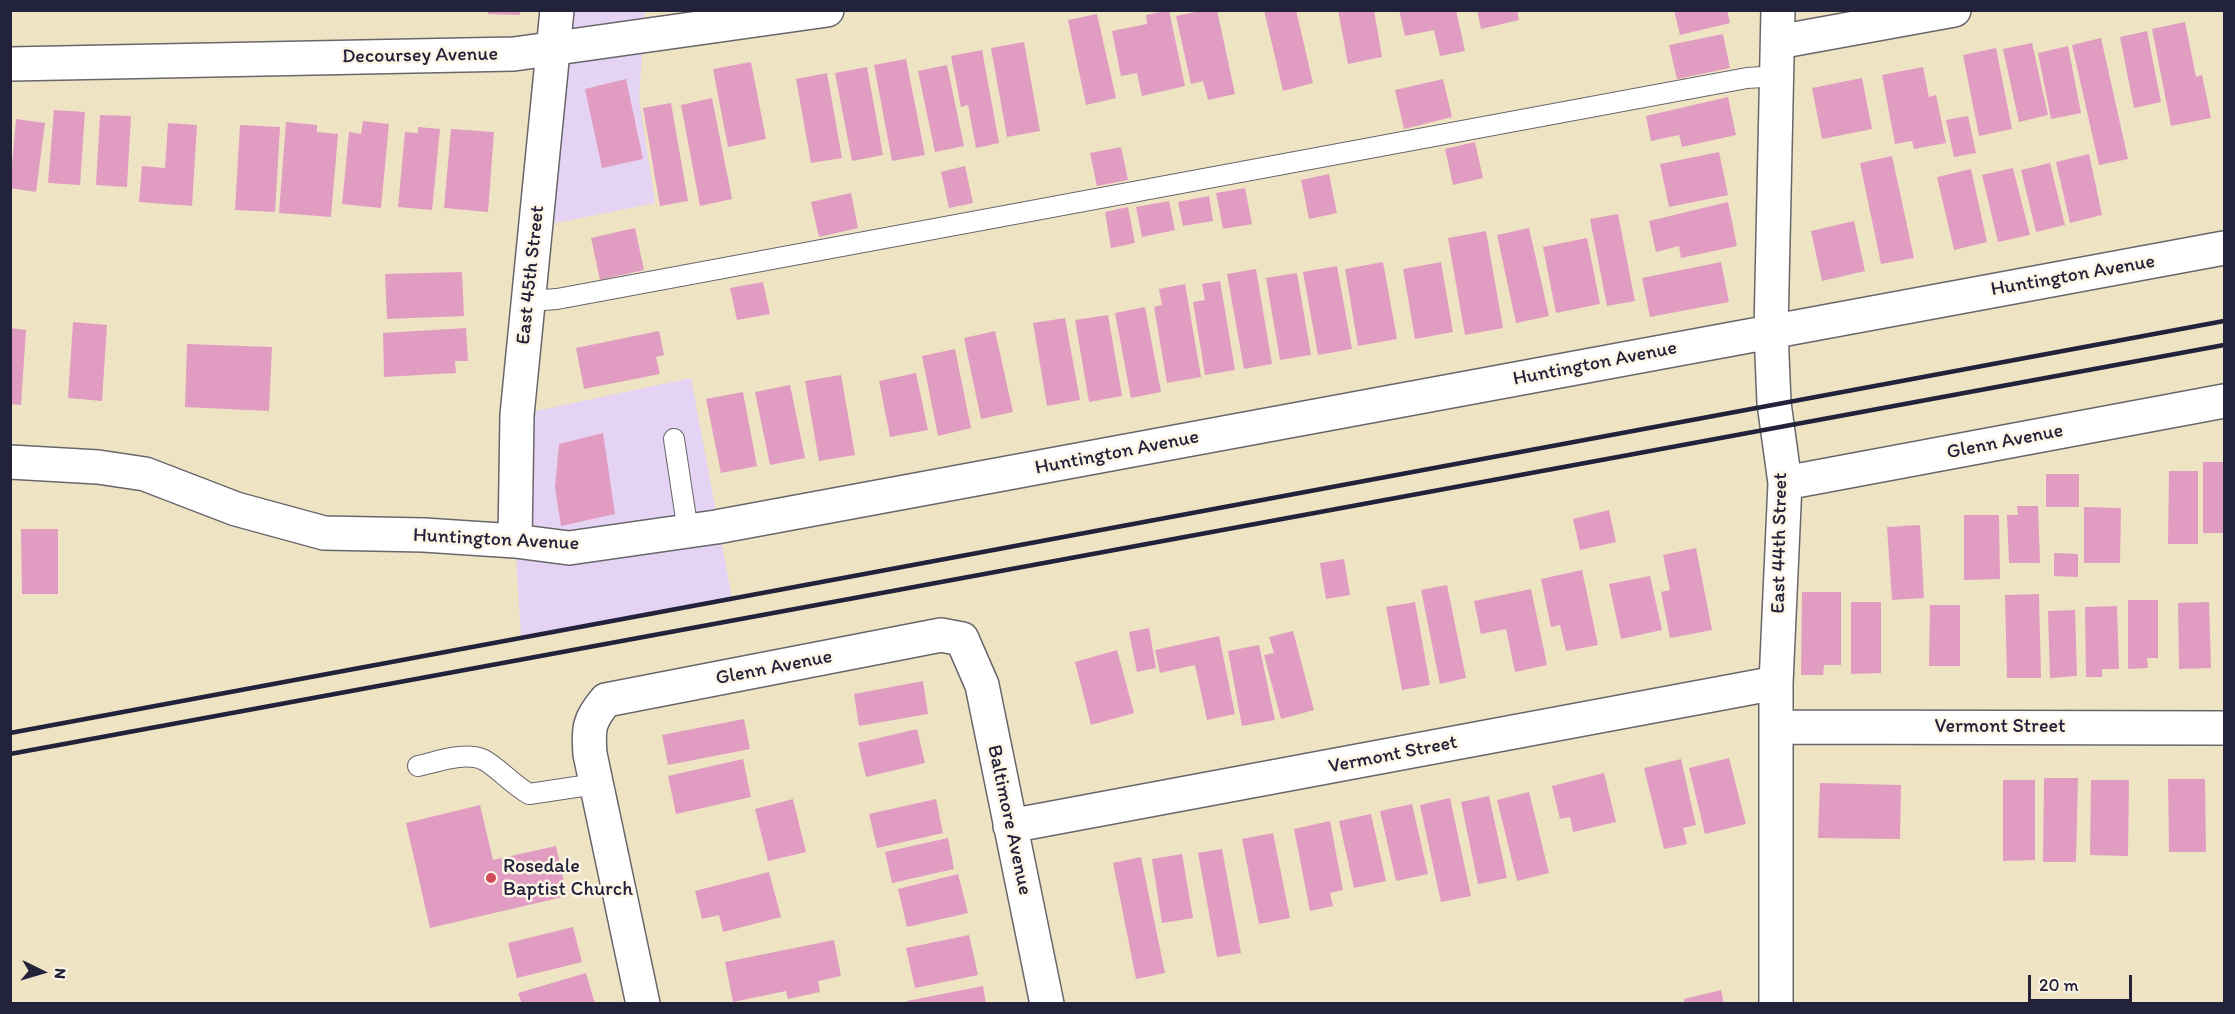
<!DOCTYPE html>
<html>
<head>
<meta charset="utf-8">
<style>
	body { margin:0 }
	#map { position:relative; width:2235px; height:1014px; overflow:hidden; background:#eee4c4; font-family:Itim,sans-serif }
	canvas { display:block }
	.frame { position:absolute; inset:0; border:12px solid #22223b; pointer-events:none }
	.north { position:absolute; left:12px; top:942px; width:60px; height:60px; -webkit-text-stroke:4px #fcf5e5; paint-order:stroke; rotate:95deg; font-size:16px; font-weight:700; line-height:24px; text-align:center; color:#22223b }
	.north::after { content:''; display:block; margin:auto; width:21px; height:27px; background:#22223b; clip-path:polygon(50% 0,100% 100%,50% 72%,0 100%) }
	.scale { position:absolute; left:2028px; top:975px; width:104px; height:27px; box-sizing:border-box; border:3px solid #22223b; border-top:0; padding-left:8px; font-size:18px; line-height:21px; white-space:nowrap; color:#22223b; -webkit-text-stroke:4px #fcf5e5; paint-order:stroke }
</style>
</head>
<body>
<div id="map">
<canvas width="2235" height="1014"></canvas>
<div class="frame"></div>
<div class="north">N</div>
<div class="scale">20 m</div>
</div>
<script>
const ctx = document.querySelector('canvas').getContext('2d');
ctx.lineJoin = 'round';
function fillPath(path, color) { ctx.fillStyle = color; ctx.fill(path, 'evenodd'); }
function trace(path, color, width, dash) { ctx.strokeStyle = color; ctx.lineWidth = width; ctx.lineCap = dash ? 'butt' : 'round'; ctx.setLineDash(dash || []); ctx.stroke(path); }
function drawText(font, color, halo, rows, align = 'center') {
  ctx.font = font + ' Itim,sans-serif'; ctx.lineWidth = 5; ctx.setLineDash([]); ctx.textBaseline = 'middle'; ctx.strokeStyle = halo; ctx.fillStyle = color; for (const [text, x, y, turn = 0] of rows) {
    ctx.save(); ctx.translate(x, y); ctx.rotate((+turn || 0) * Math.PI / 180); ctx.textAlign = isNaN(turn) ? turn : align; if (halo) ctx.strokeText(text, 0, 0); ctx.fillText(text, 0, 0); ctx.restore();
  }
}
fillPath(new Path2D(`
	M557 11H645L639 98 655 203 536 227Z
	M691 378 732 598 521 638 515 541 517 415Z`), '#e4d3f2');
fillPath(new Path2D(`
	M488 10H520V15L488 14Z
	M1169 10 1185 86 1142 96 1137 73 1121 76 1112 31 1147 24 1146 15Z
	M1205 10H1217L1235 94 1208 100 1203 81 1191 84 1176 16Z
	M1264 10H1296L1313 83 1283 91Z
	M1338 10H1374L1382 57 1348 64Z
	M1399 10H1456L1465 51 1440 56 1434 30 1405 36Z
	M1477 10H1517L1519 20 1481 29Z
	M1674 10H1727L1730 23 1680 35Z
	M1097 14 1116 98 1086 105 1068 20Z
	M2185 22 2196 77 2202 75 2211 118 2171 126 2152 29Z
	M2147 31 2161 102 2134 108 2120 37Z
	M1723 34 1730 68 1677 79 1669 45Z
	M2101 38 2128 159 2099 165 2072 45Z
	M1024 42 1040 131 1007 137 991 48Z
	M2032 43 2048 115 2019 122 2003 49Z
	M2068 46 2081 113 2051 119 2038 53Z
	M1996 48 2012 129 1979 136 1963 55Z
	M982 50 999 143 976 148 968 105 961 107 951 56Z
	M906 59 925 155 892 161 874 65Z
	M751 62 766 139 728 147 713 69Z
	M947 65 964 146 935 152 918 71Z
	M867 67 883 155 852 161 835 73Z
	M1923 67 1929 97 1936 95 1946 143 1914 149 1912 141 1895 144 1882 75Z
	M827 73 842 158 811 163 796 79Z
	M1862 78 1872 129 1822 139 1812 88Z
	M626 79 643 159 602 168 585 89Z
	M1443 79 1452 117 1404 129 1395 90Z
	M1728 97 1736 135 1682 147 1679 135 1651 141 1646 116Z
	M712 98 732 199 700 206 681 105Z
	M671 103 688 201 660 206 643 108Z
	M54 110 85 112 80 185 48 183Z
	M100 115 131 116 127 187 96 185Z
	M1968 116 1976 153 1954 157 1946 120Z
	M16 119 45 123 36 192 10 188Z
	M363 121 389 124 381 208 342 204 349 132 361 134Z
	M286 122 317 125V132L338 134 331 217 279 213Z
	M168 123 197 125 192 206 139 202 142 166 165 168Z
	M240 125 280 127 275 212 235 210Z
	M418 127 440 129 432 210 398 207 405 132 418 133Z
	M451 129 494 132 488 212 444 208Z
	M1475 142 1483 178 1453 185 1445 149Z
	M1121 147 1128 180 1097 186 1090 153Z
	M1719 152 1728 195 1669 207 1660 164Z
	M2089 154 2102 215 2070 223 2056 162Z
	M1892 156 1914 258 1881 264 1860 163Z
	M2050 163 2065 225 2036 232 2021 170Z
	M965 166 973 203 949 208 941 172Z
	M2013 168 2030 235 1998 242 1982 175Z
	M1971 169 1987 242 1954 250 1937 177Z
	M1329 174 1337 213 1309 219 1301 180Z
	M1245 188 1252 224 1223 229 1216 193Z
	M851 193 858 228 819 237 811 202Z
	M1209 196 1213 221 1183 226 1178 202Z
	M1169 201 1175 230 1142 237 1136 207Z
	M1728 202 1737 246 1681 258 1679 246 1656 252 1649 221Z
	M1128 207 1135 243 1111 248 1105 212Z
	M1618 214 1635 301 1607 306 1590 219Z
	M1854 221 1865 271 1822 281 1811 231Z
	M635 228 644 270 600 280 591 238Z
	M1529 228 1549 316 1516 323 1497 235Z
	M1486 231 1503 328 1465 335 1448 238Z
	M1587 238 1600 304 1556 313 1543 247Z
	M1383 262 1397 339 1358 346 1345 269Z
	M1441 262 1453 332 1415 339 1403 269Z
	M1721 262 1729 302 1650 317 1642 278Z
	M1337 266 1352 349 1318 355 1303 272Z
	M1256 269 1272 364 1244 369 1227 274Z
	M462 272 464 316 387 319 385 274Z
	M1297 273 1311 355 1280 360 1266 278Z
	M1220 281 1235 370 1205 375 1193 302 1205 300 1202 284Z
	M763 282 770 314 737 320 730 288Z
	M1185 284 1201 377 1167 383 1154 307 1162 305 1159 289Z
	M1145 307 1161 392 1131 398 1115 313Z
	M1108 315 1122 396 1089 402 1075 320Z
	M1065 318 1080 400 1047 406 1033 323Z
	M73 322 107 325 102 401 68 398Z
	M10 328 26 330 21 405 10 404Z
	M466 328 468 361H455L456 373 384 377 383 333Z
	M659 331 664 355 656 357 660 374 584 389 576 348Z
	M995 331 1013 412 981 419 964 338Z
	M187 344 272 347 269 411 185 407Z
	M955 349 971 428 938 436 922 356Z
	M916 373 928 430 890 437 879 381Z
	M841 375 855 455 819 461 805 381Z
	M790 385 805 458 770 465 755 392Z
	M743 392 757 466 721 473 706 399Z
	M603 433 615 514 561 526 555 488 559 444Z
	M2203 462H2224V533H2203Z
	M2169 471H2198V544H2168Z
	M2046 474H2079V507H2046Z
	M2017 506H2038L2040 563H2009L2007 515H2018Z
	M2084 507 2121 508 2120 563H2084Z
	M1609 510 1616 542 1580 550 1573 519Z
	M1964 515H1999L2000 579 1964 580Z
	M1920 525 1924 598 1892 600 1887 527Z
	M21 529H58V594H22Z
	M1696 548 1712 630 1670 638 1661 592 1670 590 1663 555Z
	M2054 553 2078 554V577L2054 576Z
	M1344 559 1350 595 1326 599 1320 563Z
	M1582 570 1598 645 1566 651 1560 625 1551 627 1541 579Z
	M1650 576 1662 630 1621 639 1609 584Z
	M1447 585 1466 678 1440 684 1421 590Z
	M1531 589 1547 665 1515 672 1506 629 1481 634 1474 601Z
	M1802 592H1841V665H1824L1823 675H1801Z
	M2039 594 2041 678H2007L2005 595Z
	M2128 600H2158V658H2147L2148 668 2128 669Z
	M1415 602 1430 685 1402 690 1386 607Z
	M1851 602H1881V673L1851 674Z
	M2209 602 2211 668 2179 669 2178 603Z
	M1930 605H1960V666H1929Z
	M2117 606 2119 669H2102V677H2086L2085 607Z
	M2075 610 2077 676 2050 678 2048 611Z
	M1149 628 1156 668 1137 672 1129 632Z
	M1293 631 1314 710 1281 719 1264 655 1274 653 1269 637Z
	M1219 636 1235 714 1207 720 1195 665 1160 673 1155 650Z
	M1259 645 1275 720 1242 726 1228 651Z
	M1117 650 1134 713 1091 725 1075 662Z
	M923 681 928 714 859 726 854 694Z
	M744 719 750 749 668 765 662 735Z
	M917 729 925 763 866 777 858 743Z
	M1729 758 1746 824 1705 834 1689 768Z
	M743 759 751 797 676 814 668 776Z
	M1681 759 1696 825 1683 828 1687 844 1664 849 1644 768Z
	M1604 773 1616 822 1573 832 1570 817 1560 819 1552 786Z
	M2044 778H2078L2076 862H2043Z
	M2168 779H2205L2206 852H2169Z
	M2003 780H2035V860L2003 861Z
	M2091 780H2129L2128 856 2090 855Z
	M1820 783 1901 785 1900 839 1818 838Z
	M1529 792 1549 873 1517 881 1497 800Z
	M1489 796 1507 878 1478 884 1461 802Z
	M1450 798 1471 896 1441 902 1420 805Z
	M793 799 806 852 768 861 755 809Z
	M936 799 943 833 877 848 869 814Z
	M1412 804 1428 874 1396 881 1380 811Z
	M480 805 493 860 556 846 567 896 430 928 406 823Z
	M1371 814 1386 881 1354 888 1339 821Z
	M1330 821 1343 890 1330 893 1333 906 1310 911 1294 829Z
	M1273 833 1290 918 1259 924 1242 839Z
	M948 838 954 869 892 883 885 852Z
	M1222 849 1241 953 1217 957 1198 853Z
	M1182 854 1193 918 1162 923 1152 859Z
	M1141 857 1165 973 1136 979 1113 863Z
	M769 872 781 917 723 932 719 915 702 919 695 891Z
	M958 874 968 913 907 927 898 889Z
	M573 927 582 962 517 978 508 943Z
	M969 935 978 975 915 988 906 948Z
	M834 940 841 976 818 981 820 992 788 999 786 991 733 1002 725 962Z
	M586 973 595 1004H522L518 993Z
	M983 986 986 1004H908L907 1001Z
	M1721 990 1724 1004H1685L1684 999Z`), '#e19cc2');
const lane = new Path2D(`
	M529 301 557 299 1747 78 1777 76
	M674 439 688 532
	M418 766C437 762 465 751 484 760 496 766 513 785 529 794L596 784`);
const street = new Path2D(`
	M1778 42 1954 10
	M10 462 98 467 145 474 236 509 324 533 424 535 515 541 569 548 716 527 2224 248
	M1785 483 2224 401
	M515 541 517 415 557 10
	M1776 727 2224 728
	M1010 826 1776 683
	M643 1004 590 754C588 728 589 720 606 700L941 635 962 639 982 685 1047 1004
	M1776 1004V683L1785 483 1774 403 1771 331 1778 10`);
const secondary = new Path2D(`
	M10 64 514 54 827 10`);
trace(lane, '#69666b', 22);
trace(street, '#69666b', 36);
trace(secondary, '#69666b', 36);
trace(lane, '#fff', 20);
trace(street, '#fff', 33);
trace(secondary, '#fff', 33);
trace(new Path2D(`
	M10 733 2224 321
	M10 754 2224 345`), '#22223b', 4.5);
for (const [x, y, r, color] of [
	[491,878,6,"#d1495b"]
]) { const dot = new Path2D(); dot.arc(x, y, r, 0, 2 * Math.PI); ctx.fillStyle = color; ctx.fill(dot); trace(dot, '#fcf5e5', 2); }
drawText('20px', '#22223b', '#fcf5e5', [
	["Decoursey Avenue",420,56,-1],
	["East 45th Street",531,275,-84],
	["Huntington Avenue",2073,276,-10],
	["Huntington Avenue",1595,364,-11],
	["Glenn Avenue",2005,442,-11],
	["Huntington Avenue",1117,453,-11],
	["Huntington Avenue",496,540,3],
	["East 44th Street",1780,543,-89],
	["Glenn Avenue",774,668,-11],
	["Vermont Street",2000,727],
	["Vermont Street",1393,755,-11],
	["Baltimore Avenue",1009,820,78]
]);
drawText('20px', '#22223b', '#fcf5e5', [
	["Rosedale",503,867],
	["Baptist Church",503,890]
], 'left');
</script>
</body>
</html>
